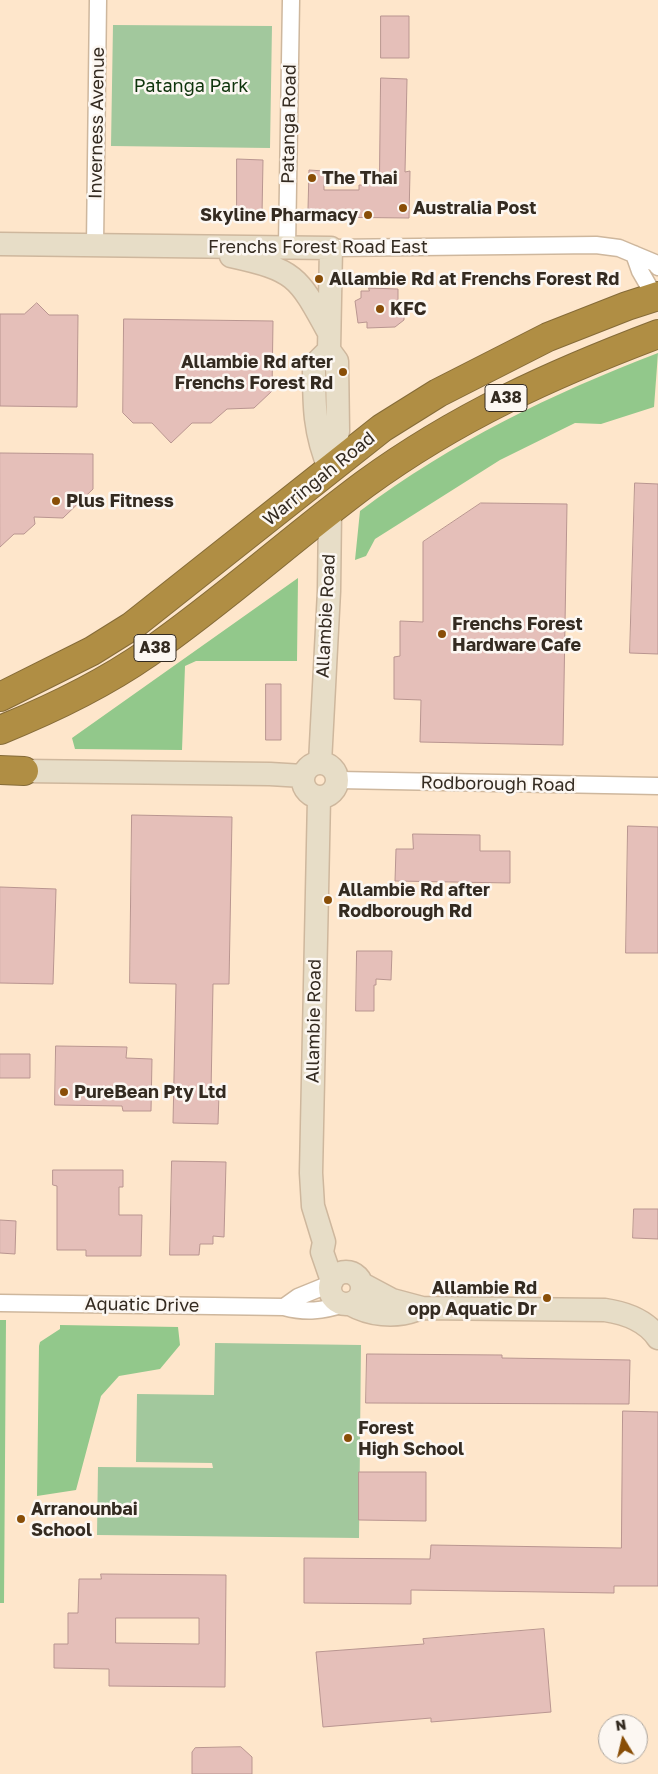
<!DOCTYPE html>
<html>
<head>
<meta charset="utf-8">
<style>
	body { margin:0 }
	#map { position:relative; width:658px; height:1774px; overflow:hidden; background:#fee6cb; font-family:"Golos Text",sans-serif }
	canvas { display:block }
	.north { position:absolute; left:598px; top:1714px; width:50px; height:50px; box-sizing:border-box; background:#fcf7f2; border:1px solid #aca59e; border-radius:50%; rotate:351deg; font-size:14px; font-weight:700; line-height:20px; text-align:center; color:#342b21 }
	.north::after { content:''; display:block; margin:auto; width:18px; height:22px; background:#894e07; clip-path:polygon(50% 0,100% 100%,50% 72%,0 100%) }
</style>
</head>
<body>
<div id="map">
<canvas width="658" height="1774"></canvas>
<div class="north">N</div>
</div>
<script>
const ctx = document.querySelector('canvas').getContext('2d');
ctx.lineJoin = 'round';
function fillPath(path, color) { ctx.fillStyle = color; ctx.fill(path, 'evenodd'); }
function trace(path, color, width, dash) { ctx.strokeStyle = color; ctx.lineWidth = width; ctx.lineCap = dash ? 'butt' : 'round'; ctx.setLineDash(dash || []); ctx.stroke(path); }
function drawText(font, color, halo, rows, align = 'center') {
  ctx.font = font + ' "Golos Text",sans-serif'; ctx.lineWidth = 5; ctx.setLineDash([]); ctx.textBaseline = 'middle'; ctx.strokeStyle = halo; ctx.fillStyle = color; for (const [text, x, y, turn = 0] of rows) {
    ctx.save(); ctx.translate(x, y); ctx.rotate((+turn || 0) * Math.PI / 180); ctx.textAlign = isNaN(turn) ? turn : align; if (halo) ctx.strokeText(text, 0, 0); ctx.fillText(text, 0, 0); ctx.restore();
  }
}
fillPath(new Path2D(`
	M113 25 272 26 270 148 111 146Z
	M215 1343 361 1345 359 1538 97 1535 98 1467 213 1468 212 1463 136 1462 137 1394 214 1395Z`), '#a2c89d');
fillPath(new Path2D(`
	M658 353 654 407 601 424 575 423 500 460 375 539 366 556 355 560 360 511C452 442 551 394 658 353Z
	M298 578 297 661H196L185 666 182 750 75 749 72 738Z
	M0 1320H6L4 1603H0Z
	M60 1325 178 1327 180 1345 160 1369 119 1376 101 1396 76 1490 37 1496 39 1346 40 1342 60 1329Z`), '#92c88b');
const building = new Path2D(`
	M381 16H409V58H381Z
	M381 78 407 79 405 172 410 171 409 218 316 217 308 209 309 170 324 171V190H359V185H379Z
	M237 159 263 160 262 215H237Z
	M369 288 398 289V303L404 302V320L395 327 367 328V322L358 323 355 301 361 298V291H369Z
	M37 303 49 315H78L77 407 0 406V314H24Z
	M124 319 273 321 272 391 254 408 227 409 211 423H192L171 443 152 423H133L123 413Z
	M0 453 93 454V489L63 518 34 517 35 524 24 534H14L0 547Z
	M635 483 658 484V654L630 653Z
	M481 503 567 504 563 745 420 742 421 700 394 699V657L400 656V621L423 622V542Z
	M266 684H281V740H266Z
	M132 815 232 817 229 984H213L211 1093H219L218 1124 173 1123 176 984 130 983Z
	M628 826 658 827V953H626Z
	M413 834 480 835V851H510V883L395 881 396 849H413Z
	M0 887 56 889 53 984 0 983Z
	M357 951H392L391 980 376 979V985H374V1011H356Z
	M56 1046 127 1047 126 1058 152 1059 151 1111H123L122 1106 55 1105Z
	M0 1054H30V1078H0Z
	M172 1161 226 1162 224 1237 213 1236V1244H200L199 1255H170Z
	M53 1170H123V1187H119V1215H142L141 1256H86V1250H57V1186L53 1185Z
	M634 1209H658V1239L633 1238Z
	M0 1220 16 1221 15 1254 0 1253Z
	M367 1354 502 1355V1358L630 1360 629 1404 366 1403Z
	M623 1411 658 1412V1586H614V1593L411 1590V1604L304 1603V1558L430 1559 431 1545 621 1548Z
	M359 1472H426V1521L359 1520Z
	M101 1574 226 1575 225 1687 109 1686V1669L54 1668V1644H68V1613H78L79 1579H101ZM116 1618H199V1644L116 1643Z
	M544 1629 551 1712 431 1722V1718L323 1727 316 1652 424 1644 423 1639Z
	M241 1747 252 1757V1774H192V1752L195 1748Z`);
fillPath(building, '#e5bfb9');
trace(building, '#b99590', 1);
const street = new Path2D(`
	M95 245 98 0
	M287 247 291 0
	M331 248 596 245 619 248 655 263 658 267
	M634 254 640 271 655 297
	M338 780 658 786
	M0 1303 284 1307C306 1313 323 1311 344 1304
	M284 1307 298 1297 330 1284`);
const secondary = new Path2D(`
	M0 244 331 248 329 350 337 361 338 431 330 470
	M231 256C295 270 298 276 328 331
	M329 350 314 365C314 405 314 433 330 470
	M303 780a17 17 0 1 1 34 0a17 17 0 1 1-34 0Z
	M320 763 329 591 330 512
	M24 771 270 774 303 776
	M319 798 311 1173 313 1206 324 1242 322 1252 332 1281
	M330 1288a16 16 0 1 1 32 0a16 16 0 1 1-32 0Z
	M362 1284 392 1300 422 1308 605 1310C625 1313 646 1320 658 1338
	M350 1304C370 1315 394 1318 416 1310`);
const highway = new Path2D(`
	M0 697 92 651 132 626 382 428 438 393 548 337 627 306 658 296
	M0 730C52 709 102 685 148 653 223 601 291 539 365 484 457 417 552 374 658 334
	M0 770 24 771`);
trace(street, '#ceb79d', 19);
trace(secondary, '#ceb79d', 25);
trace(highway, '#856b38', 30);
trace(street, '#fff', 16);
trace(secondary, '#e7ddc7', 22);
trace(highway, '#b08e44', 28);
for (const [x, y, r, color] of [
	[312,178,5,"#894e07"],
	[403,208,5,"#894e07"],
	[368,215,5,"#894e07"],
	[319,279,5,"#894e07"],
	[380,309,5,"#894e07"],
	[343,372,5,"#894e07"],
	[56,501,5,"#894e07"],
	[442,634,5,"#894e07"],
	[328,900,5,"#894e07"],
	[64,1092,5,"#894e07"],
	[547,1298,5,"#894e07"],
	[348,1438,5,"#894e07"],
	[21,1519,5,"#894e07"]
]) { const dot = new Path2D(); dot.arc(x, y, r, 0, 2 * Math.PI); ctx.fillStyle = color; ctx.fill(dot); trace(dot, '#fcf7f2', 2); }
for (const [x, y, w] of [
	[506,398,42],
	[155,648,42]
]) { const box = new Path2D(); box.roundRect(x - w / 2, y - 13.5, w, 27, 4); ctx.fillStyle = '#fcf7f2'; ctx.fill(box); trace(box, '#342b21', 1); }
drawText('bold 16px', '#342b21', null, [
	["A38",506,398],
	["A38",155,648]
]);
drawText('18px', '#0e340b', '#fcf7f2', [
	["Patanga Park",191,86]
]);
drawText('18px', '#342b21', '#fcf7f2', [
	["Inverness Avenue",97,123,-89],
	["Patanga Road",289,124,-89],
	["Frenchs Forest Road East",318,247],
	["Warringah Road",319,479,-39],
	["Allambie Road",326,616,-87],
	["Rodborough Road",498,784,1],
	["Allambie Road",314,1021,-89],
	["Aquatic Drive",142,1305,1]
]);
drawText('bold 18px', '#342b21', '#fcf7f2', [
	["The Thai",322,178],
	["Australia Post",413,208],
	["Skyline Pharmacy",358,215,"right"],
	["Allambie Rd at Frenchs Forest Rd",329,279],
	["KFC",390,309],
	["Allambie Rd after",333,362,"right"],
	["Frenchs Forest Rd",333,383,"right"],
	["Plus Fitness",66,501],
	["Frenchs Forest",452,624],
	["Hardware Cafe",452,645],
	["Allambie Rd after",338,890],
	["Rodborough Rd",338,911],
	["PureBean Pty Ltd",74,1092],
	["Allambie Rd",537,1288,"right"],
	["opp Aquatic Dr",537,1309,"right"],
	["Forest",358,1428],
	["High School",358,1449],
	["Arranounbai",31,1509],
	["School",31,1530]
], 'left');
</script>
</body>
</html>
